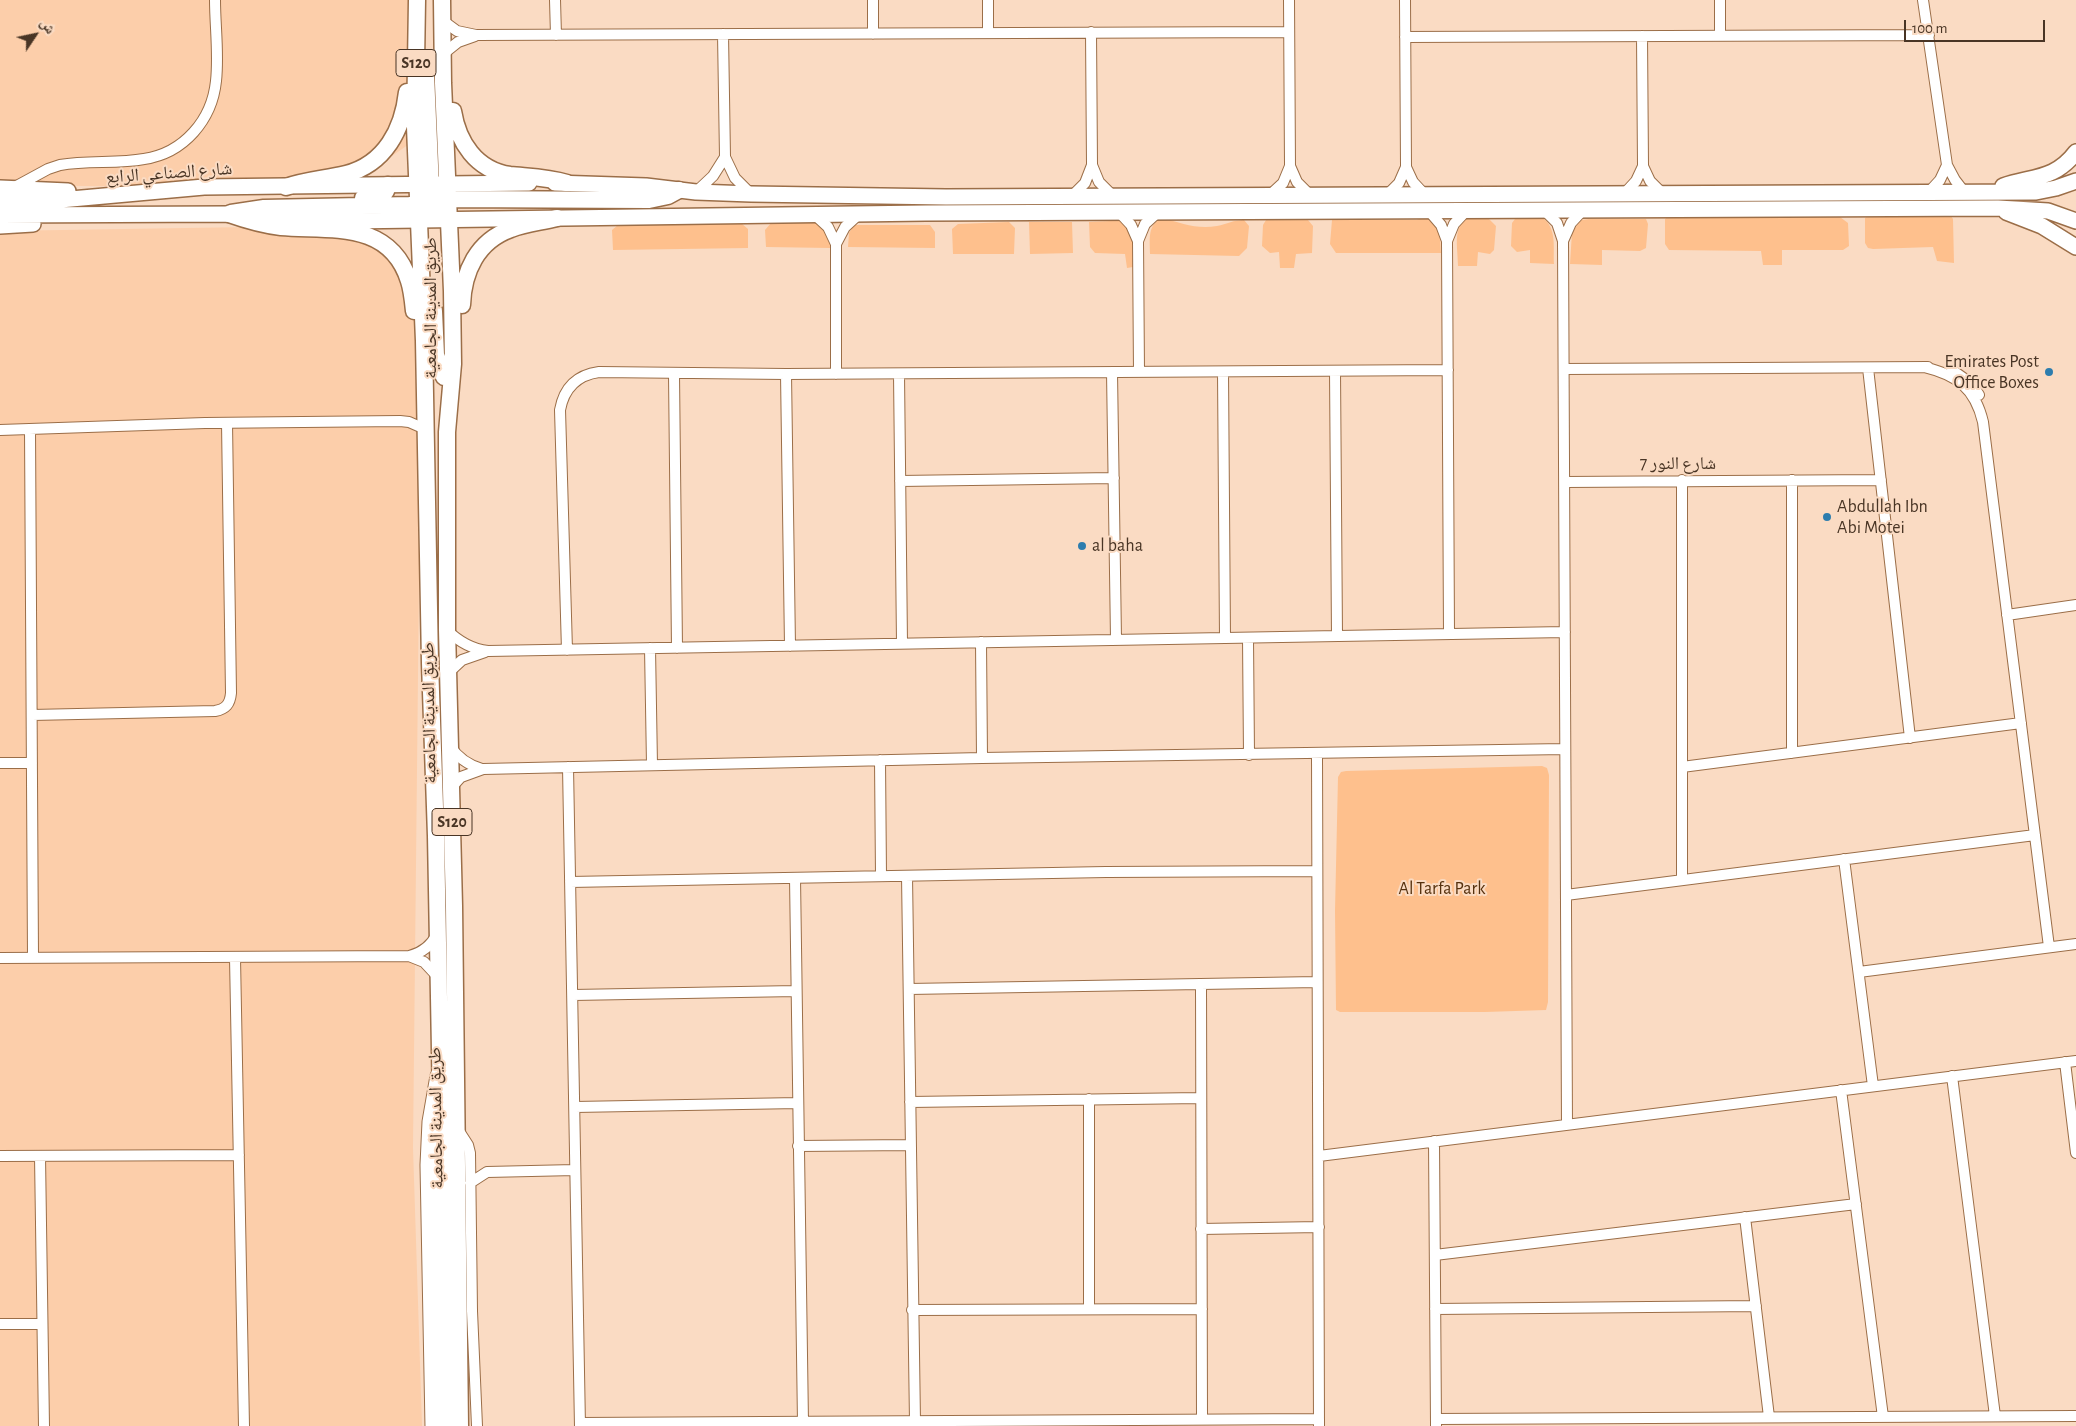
<!DOCTYPE html>
<html>
<head>
<meta charset="utf-8">
<style>
	body { margin:0 }
	#map { position:relative; width:2076px; height:1426px; overflow:hidden; background:#fadbc3; font-family:"Alegreya Sans","Noto Naskh Arabic",sans-serif }
	canvas { display:block }
	.north { position:absolute; left:10px; top:10px; width:50px; height:50px; -webkit-text-stroke:4px #fadbc3; paint-order:stroke; rotate:56deg; font-size:14px; font-weight:700; line-height:20px; text-align:center; color:#493525 }
	.north::after { content:''; display:block; margin:auto; width:18px; height:22px; background:#493525; clip-path:polygon(50% 0,100% 100%,50% 72%,0 100%) }
	.scale { position:absolute; left:1904px; top:20px; width:141px; height:22px; box-sizing:border-box; border:2px solid #493525; border-top:0; padding-left:6px; font-size:15px; line-height:18px; white-space:nowrap; color:#493525; -webkit-text-stroke:4px #fadbc3; paint-order:stroke }
</style>
</head>
<body>
<div id="map">
<canvas width="2076" height="1426"></canvas>
<div class="north">ش</div>
<div class="scale">100 m</div>
</div>
<script>
const ctx = document.querySelector('canvas').getContext('2d');
ctx.lineJoin = 'round';
function fillPath(path, color) { ctx.fillStyle = color; ctx.fill(path, 'evenodd'); }
function trace(path, color, width, dash) { ctx.strokeStyle = color; ctx.lineWidth = width; ctx.lineCap = dash ? 'butt' : 'round'; ctx.setLineDash(dash || []); ctx.stroke(path); }
function drawText(font, color, halo, rows, align = 'center') {
  ctx.font = font + ' "Alegreya Sans","Noto Naskh Arabic",sans-serif'; ctx.lineWidth = 4; ctx.setLineDash([]); ctx.textBaseline = 'middle'; ctx.strokeStyle = halo; ctx.fillStyle = color; for (const [text, x, y, turn = 0] of rows) {
    ctx.save(); ctx.translate(x, y); ctx.rotate((+turn || 0) * Math.PI / 180); ctx.textAlign = isNaN(turn) ? turn : align; if (halo) ctx.strokeText(text, 0, 0); ctx.fillText(text, 0, 0); ctx.restore();
  }
}
fillPath(new Path2D(`
	M0 0H415L418 138 344 189 0 185Z
	M373 225 405 255 422 297 413 1148 422 1426H0V231Z`), '#fcceaa');
fillPath(new Path2D(`
	M1949 213 1953 219 1954 263 1937 261 1933 247 1873 249 1868 248 1865 243V218L1868 216 1945 217Z
	M1472 215 1476 219H1489L1496 226 1494 250 1490 254 1478 252 1477 266H1458C1458 245 1451 225 1472 215Z
	M1538 215C1558 225 1553 245 1554 264L1530 263V250L1517 252 1511 246 1512 223 1515 219H1535Z
	M1119 216 1132 232 1133 267 1127 268 1125 254 1095 253 1090 247 1089 222 1110 221 1112 217Z
	M1424 216C1442 224 1440 236 1441 253H1336L1330 244 1332 220H1417Z
	M1162 217C1181 224 1197 229 1217 226 1227 224 1234 220 1244 220L1249 226 1247 248 1239 256 1150 254C1150 238 1147 226 1162 217Z
	M1668 217H1840L1848 223 1849 246 1843 250H1782V265H1763L1761 251 1669 250 1665 244V219Z
	M814 218 832 239 830 248 766 247 765 230 771 223H807Z
	M1589 219H1646L1648 224 1646 248 1640 251 1602 250V265L1570 264 1572 232 1581 220Z
	M1266 220H1308L1313 226 1312 253 1296 254 1294 268H1280L1279 252 1270 253 1262 246 1263 225Z
	M1009 222 1015 228 1014 254H953L952 229 958 224Z
	M1029 222H1072L1073 253 1030 254Z
	M741 223 748 229V248L613 250 612 230 618 225Z
	M854 225H930L935 232V248L848 247 849 233Z
	M1542 766 1547 768 1549 775 1548 1002 1546 1010 1485 1012H1340L1336 1010 1335 911 1338 777 1341 772 1346 771Z`), '#fec08d');
const minor = new Path2D(`
	M555 0 556 35
	M873 0V34
	M1289 0 1290 166 1297 182 1310 195
	M1720 0V36
	M1923 0 1947 165 1955 180 1965 193
	M442 20 457 31 476 35 1289 32
	M988 33V0
	M723 34 725 157 735 178 751 194
	M1405 37 1929 35
	M443 54 458 42 475 36
	M1092 165 1099 182 1113 196
	M1643 166 1650 181 1662 193
	M1406 167 1413 182 1425 195
	M13 188 48 169 60 165C88 160 117 164 144 159 184 153 212 120 216 81 219 54 215 26 215 0
	M696 192 713 176 725 157
	M1929 192 1940 180 1947 165
	M1625 193 1636 181 1643 166 1642 36
	M1270 195 1283 183 1290 166
	M1387 195 1399 183 1406 167 1405 0
	M1072 196 1085 183 1092 165 1091 32
	M1544 210 1557 223 1563 241 1567 1125
	M1429 211 1441 225 1447 241 1449 634
	M1119 212 1131 225 1138 241 1139 372
	M815 215 828 227 836 244V374
	M1138 241 1145 224 1158 212
	M1447 241 1454 224 1466 211
	M1563 241 1571 223 1583 210
	M836 244 845 227 858 215
	M1924 367C1957 375 1975 388 1983 422L2049 947
	M1868 368 1910 738
	M1564 369 1928 367
	M1952 370 1972 384 1979 395
	M1335 371 1337 636
	M1112 372 1116 639
	M1223 372 1225 638
	M674 374 677 648
	M786 374 790 646
	M899 374 902 643
	M30 429 33 957
	M0 430 205 423 400 421 409 422 425 429
	M1682 480V880
	M1792 480V753
	M900 481 1114 478
	M1565 482 1881 480
	M2007 615 2076 605
	M447 630C459 642 471 649 488 651L1565 632
	M1248 638 1249 755
	M981 642 982 758
	M650 648 652 765
	M567 650 560 410C564 388 577 375 599 372L786 374 1448 370
	M448 673 462 660 485 652
	M32 715 215 711C226 709 230 704 231 693L227 423
	M450 746C458 758 468 765 482 769
	M1317 754 1319 1426
	M880 760 881 876
	M0 763H32
	M568 767 580 1426
	M1682 767 2021 723
	M451 788 461 777 483 769 982 758 1565 749
	M1844 859 1873 1086
	M907 876 915 1421
	M795 878 803 1422
	M570 882 1106 872 1317 871
	M1566 895 2035 835
	M409 956 424 962 438 977
	M0 958 409 956C422 953 431 946 437 934
	M235 958 244 1426
	M1859 972 2076 944
	M1201 984 1202 1419
	M909 989 1317 982
	M573 995 796 991
	M2065 1062 2076 1153
	M1952 1076 1995 1416
	M1841 1090 1883 1417
	M1089 1099V1309
	M910 1102 1200 1098
	M575 1107 798 1103
	M457 1128 468 1145 470 1153 472 1311 477 1426
	M1434 1141 1436 1425
	M798 1146 911 1145
	M0 1156 239 1155
	M40 1156 44 1426
	M1319 1156 2076 1061
	M470 1183 487 1172 575 1170
	M1745 1217 1769 1417
	M1201 1229 1319 1227
	M1435 1255 1856 1204
	M1435 1309 1756 1306
	M912 1310 1202 1309
	M0 1324H42
	M1436 1419 2076 1416
	M580 1423 1319 1419`);
const secondary = new Path2D(`
	M555 183 646 186 696 192 751 194 946 197 2036 192 2056 188 2076 181
	M2003 186C2032 176 2055 180 2076 152
	M0 188 68 191
	M0 201 60 200 204 187 529 183
	M2006 212 2042 226 2076 247
	M0 215 229 214 270 218 348 221 926 213 1998 208 2048 211 2076 221
	M0 226 33 224`);
const primary = new Path2D(`
	M417 0 415 127 424 341 430 663 436 836 447 1426
	M442 0 443 83 452 291 453 364 447 432V630L454 906 460 1426
	M426 75 431 188 434 199 441 210
	M453 111C458 142 476 170 510 175 529 177 547 177 567 183
	M286 187C306 180 326 179 346 174 385 164 403 129 407 92
	M363 198 382 196 386 191 388 185
	M231 213 264 208 410 205 428 202
	M229 214C246 220 263 225 281 227 330 231 390 220 409 281 412 290 413 301 414 311
	M419 219 436 203 449 199 649 200 668 196 679 190
	M462 305C463 272 477 241 511 229 526 223 542 222 557 218
	M434 311 436 355 444 377`);
const motorway = new Path2D(`
	M435 1426 430 1165 432 1122 440 1076`);
trace(minor, '#9b6e48', 12);
trace(secondary, '#9b6e48', 18);
trace(primary, '#9b6e48', 19);
trace(motorway, '#9b6e48', 21);
trace(minor, '#fff', 10);
trace(secondary, '#fff', 15);
trace(primary, '#fff', 16);
trace(motorway, '#fff', 19);
for (const [x, y, r, color] of [
	[2049,372,5,"#2d7dae"],
	[1827,517,5,"#2d7dae"],
	[1082,546,5,"#2d7dae"]
]) { const dot = new Path2D(); dot.arc(x, y, r, 0, 2 * Math.PI); ctx.fillStyle = color; ctx.fill(dot); trace(dot, '#fadbc3', 2); }
for (const [x, y, w] of [
	[416,63,40],
	[452,822,40]
]) { const box = new Path2D(); box.roundRect(x - w / 2, y - 13.5, w, 27, 4); ctx.fillStyle = '#fadbc3'; ctx.fill(box); trace(box, '#493525', 1); }
drawText('bold 16px', '#493525', null, [
	["S120",416,63],
	["S120",452,822]
]);
drawText('18px', '#493525', '#fadbc3', [
	["شارع الصناعي الرابع",169,173,-4],
	["طريق المدينة الجامعية",431,308,-90],
	["شارع النور 7",1678,464],
	["طريق المدينة الجامعية",429,713,-91],
	["طريق المدينة الجامعية",436,1118,-91]
]);
drawText('18px', '#493525', '#fadbc3', [
	["Emirates Post",2039,362,"right"],
	["Office Boxes",2039,383,"right"],
	["Abdullah Ibn",1837,507],
	["Abi Motei",1837,528],
	["al baha",1092,546]
], 'left');
drawText('18px', '#56310e', '#fadbc3', [
	["Al Tarfa Park",1442,889]
]);
</script>
</body>
</html>
